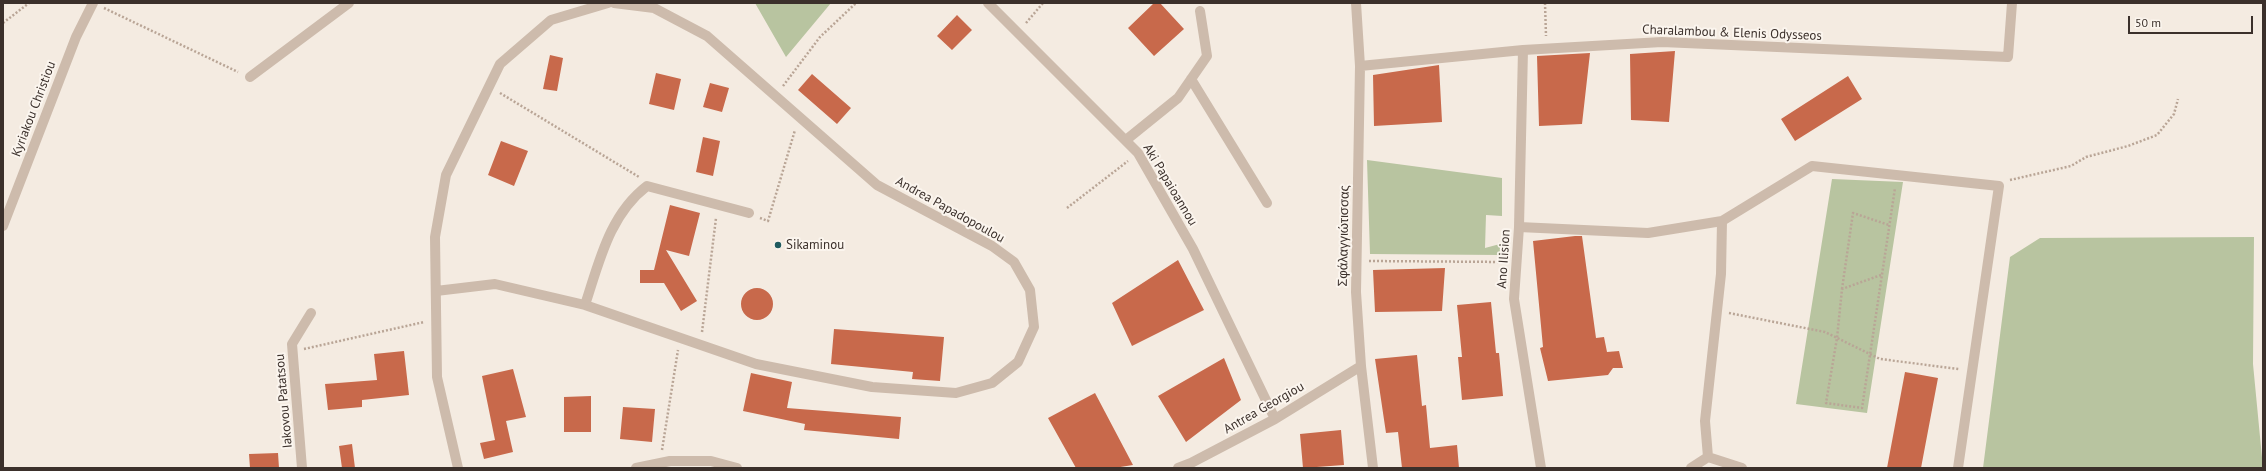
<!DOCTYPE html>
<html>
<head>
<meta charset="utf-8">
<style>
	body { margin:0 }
	#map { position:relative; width:2266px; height:471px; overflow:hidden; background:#f4ebe1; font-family:"PT Sans",sans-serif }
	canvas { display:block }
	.frame { position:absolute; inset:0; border:4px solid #3b302b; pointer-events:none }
	.scale { position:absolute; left:2128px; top:16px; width:125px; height:18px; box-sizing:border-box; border:2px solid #3b302b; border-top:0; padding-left:5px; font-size:12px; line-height:14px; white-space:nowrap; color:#3b302b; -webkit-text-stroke:3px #fbf5ee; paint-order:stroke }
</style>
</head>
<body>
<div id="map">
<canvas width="2266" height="471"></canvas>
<div class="frame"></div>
<div class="scale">50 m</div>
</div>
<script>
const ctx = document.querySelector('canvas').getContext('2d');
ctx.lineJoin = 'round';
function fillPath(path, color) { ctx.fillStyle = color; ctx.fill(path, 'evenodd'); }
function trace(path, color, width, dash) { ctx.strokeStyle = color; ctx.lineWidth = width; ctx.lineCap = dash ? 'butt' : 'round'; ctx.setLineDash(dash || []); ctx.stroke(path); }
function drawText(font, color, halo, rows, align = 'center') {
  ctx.font = font + ' "PT Sans",sans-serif'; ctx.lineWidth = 4; ctx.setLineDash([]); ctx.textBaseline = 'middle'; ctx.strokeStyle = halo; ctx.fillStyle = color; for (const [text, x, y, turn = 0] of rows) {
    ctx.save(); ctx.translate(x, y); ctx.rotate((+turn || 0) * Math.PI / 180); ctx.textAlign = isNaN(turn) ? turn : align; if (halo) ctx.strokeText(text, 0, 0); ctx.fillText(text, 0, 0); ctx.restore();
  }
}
fillPath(new Path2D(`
	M755 3H831L786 57Z
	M1367 160 1502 178V216L1486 215 1485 248 1500 244V255L1370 254Z
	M1832 179 1903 182 1867 413 1796 404Z
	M2254 237 2253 364 2263 468H1983L2010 257 2040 238Z`), '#b8c4a0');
fillPath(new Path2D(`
	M1154 3H1160L1184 29 1154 56 1128 28Z
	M957 15 972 30 952 50 937 36Z
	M1675 51 1669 122 1631 120 1630 54Z
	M1590 53 1582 124 1539 126 1537 56Z
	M550 55 563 58 557 91 543 89Z
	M1439 65 1442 122 1374 126 1373 75Z
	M656 73 681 79 674 110 649 104Z
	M812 74 851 108 837 124 798 90Z
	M1848 76 1862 99 1795 141 1781 119Z
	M710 83 729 88 722 112 703 107Z
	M703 137 720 141 713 176 696 172Z
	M501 141 528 151 514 186 488 175Z
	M670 205 700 213 689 256 666 250 697 301 681 311 664 283H640V270H654Z
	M1575 236H1582L1596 338 1604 337 1607 352 1619 351 1623 368H1613L1608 375 1548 381 1540 348 1543 347 1533 241Z
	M1178 260 1204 310 1132 346 1112 303Z
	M1445 268 1442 311 1375 312 1373 270Z
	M741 304a16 16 0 1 1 32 0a16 16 0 1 1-32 0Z
	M1491 302 1496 353H1499L1503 396 1462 400 1458 357H1462L1457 305Z
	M834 329 944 337 940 381 912 379 913 372 831 364Z
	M404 351 409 395 362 400V407L328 410 325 384 377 380 374 354Z
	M1417 355 1422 406 1426 405 1430 448 1457 445 1459 468H1402L1398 432 1386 433 1375 359Z
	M1224 358 1241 400 1186 442 1158 396Z
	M513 369 526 417 506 421 513 452 484 459 480 443 495 440 482 376Z
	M1905 372 1938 378 1921 468H1887Z
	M751 373 792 382 787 408 901 417 899 439 804 430 805 424 743 411Z
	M1095 393 1133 465 1114 468H1076L1048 418Z
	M591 396V432H564V397Z
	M623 407 655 409 652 442 620 439Z
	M1341 430 1344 465 1303 468 1300 434Z
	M352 444 355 468H342L339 446Z
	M278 453 279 468H250L249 454Z`), '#c8694b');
trace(new Path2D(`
	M1545 3 1546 36
	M104 8 238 72
	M3 23 29 3
	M1026 23 1043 3
	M783 86 820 37 856 3
	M500 93 639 177
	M2010 180 2071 166 2086 157 2128 146 2157 135 2174 114 2178 99
	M1067 208 1128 161
	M760 218 768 221 795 130
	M1369 261 1504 262
	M1881 275 1842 289 1837 338 1826 403 1862 408 1895 188
	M1842 289 1853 213 1889 225
	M1729 313 1825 332 1880 359 1959 369
	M702 332 716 218
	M304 349 424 322
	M662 450 678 350`), '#b9a596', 2.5, [2, 2]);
trace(new Path2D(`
	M988 3 1138 153 1193 249 1275 419
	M1356 3 1360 66 1356 292 1361 366 1373 468
	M1523 50 1519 227 1514 299 1541 468
	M1360 66 1523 50 1662 42 2008 57 2012 3
	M250 77 349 3
	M1191 79 1267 203
	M1126 140 1178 98 1207 56 1200 11
	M3 226 76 37 93 3
	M1519 227 1648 233 1722 221 1812 166 1999 186 1958 468
	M436 291 495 284 585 305 756 364 872 387 956 393 992 383 1018 362 1034 327 1030 290 1014 262 992 246 877 185 707 36 654 8 614 3
	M585 305C599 263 609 215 647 186L749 213
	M1708 457 1742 468
	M302 468 292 344 311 313
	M458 468 437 377 435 237 446 175 500 64 551 20 608 3
	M636 468 670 461H711L737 468
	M1178 468 1191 463 1275 419 1361 366
	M1691 468 1708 457 1705 421 1721 274 1722 221`), '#cdbbac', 10);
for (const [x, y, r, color] of [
	[778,245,4,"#1f5a5e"]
]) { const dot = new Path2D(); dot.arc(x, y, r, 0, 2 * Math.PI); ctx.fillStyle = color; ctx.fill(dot); trace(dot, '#fbf5ee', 1.5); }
drawText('13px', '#3b302b', '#fbf5ee', [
	["Charalambou & Elenis Odysseos",1732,33,2],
	["Kyriakou Christiou",34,109,-69],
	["Aki Papaioannou",1170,185,59],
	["Andrea Papadopoulou",950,210,29],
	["Σφάλαγγιώτισσας",1344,236,-89],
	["Ano Ilision",1504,259,-86],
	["Iakovou Patatsou",284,401,-95],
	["Antrea Georgiou",1264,408,-30]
]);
drawText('13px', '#3b302b', '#fbf5ee', [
	["Sikaminou",786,245]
], 'left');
</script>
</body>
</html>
